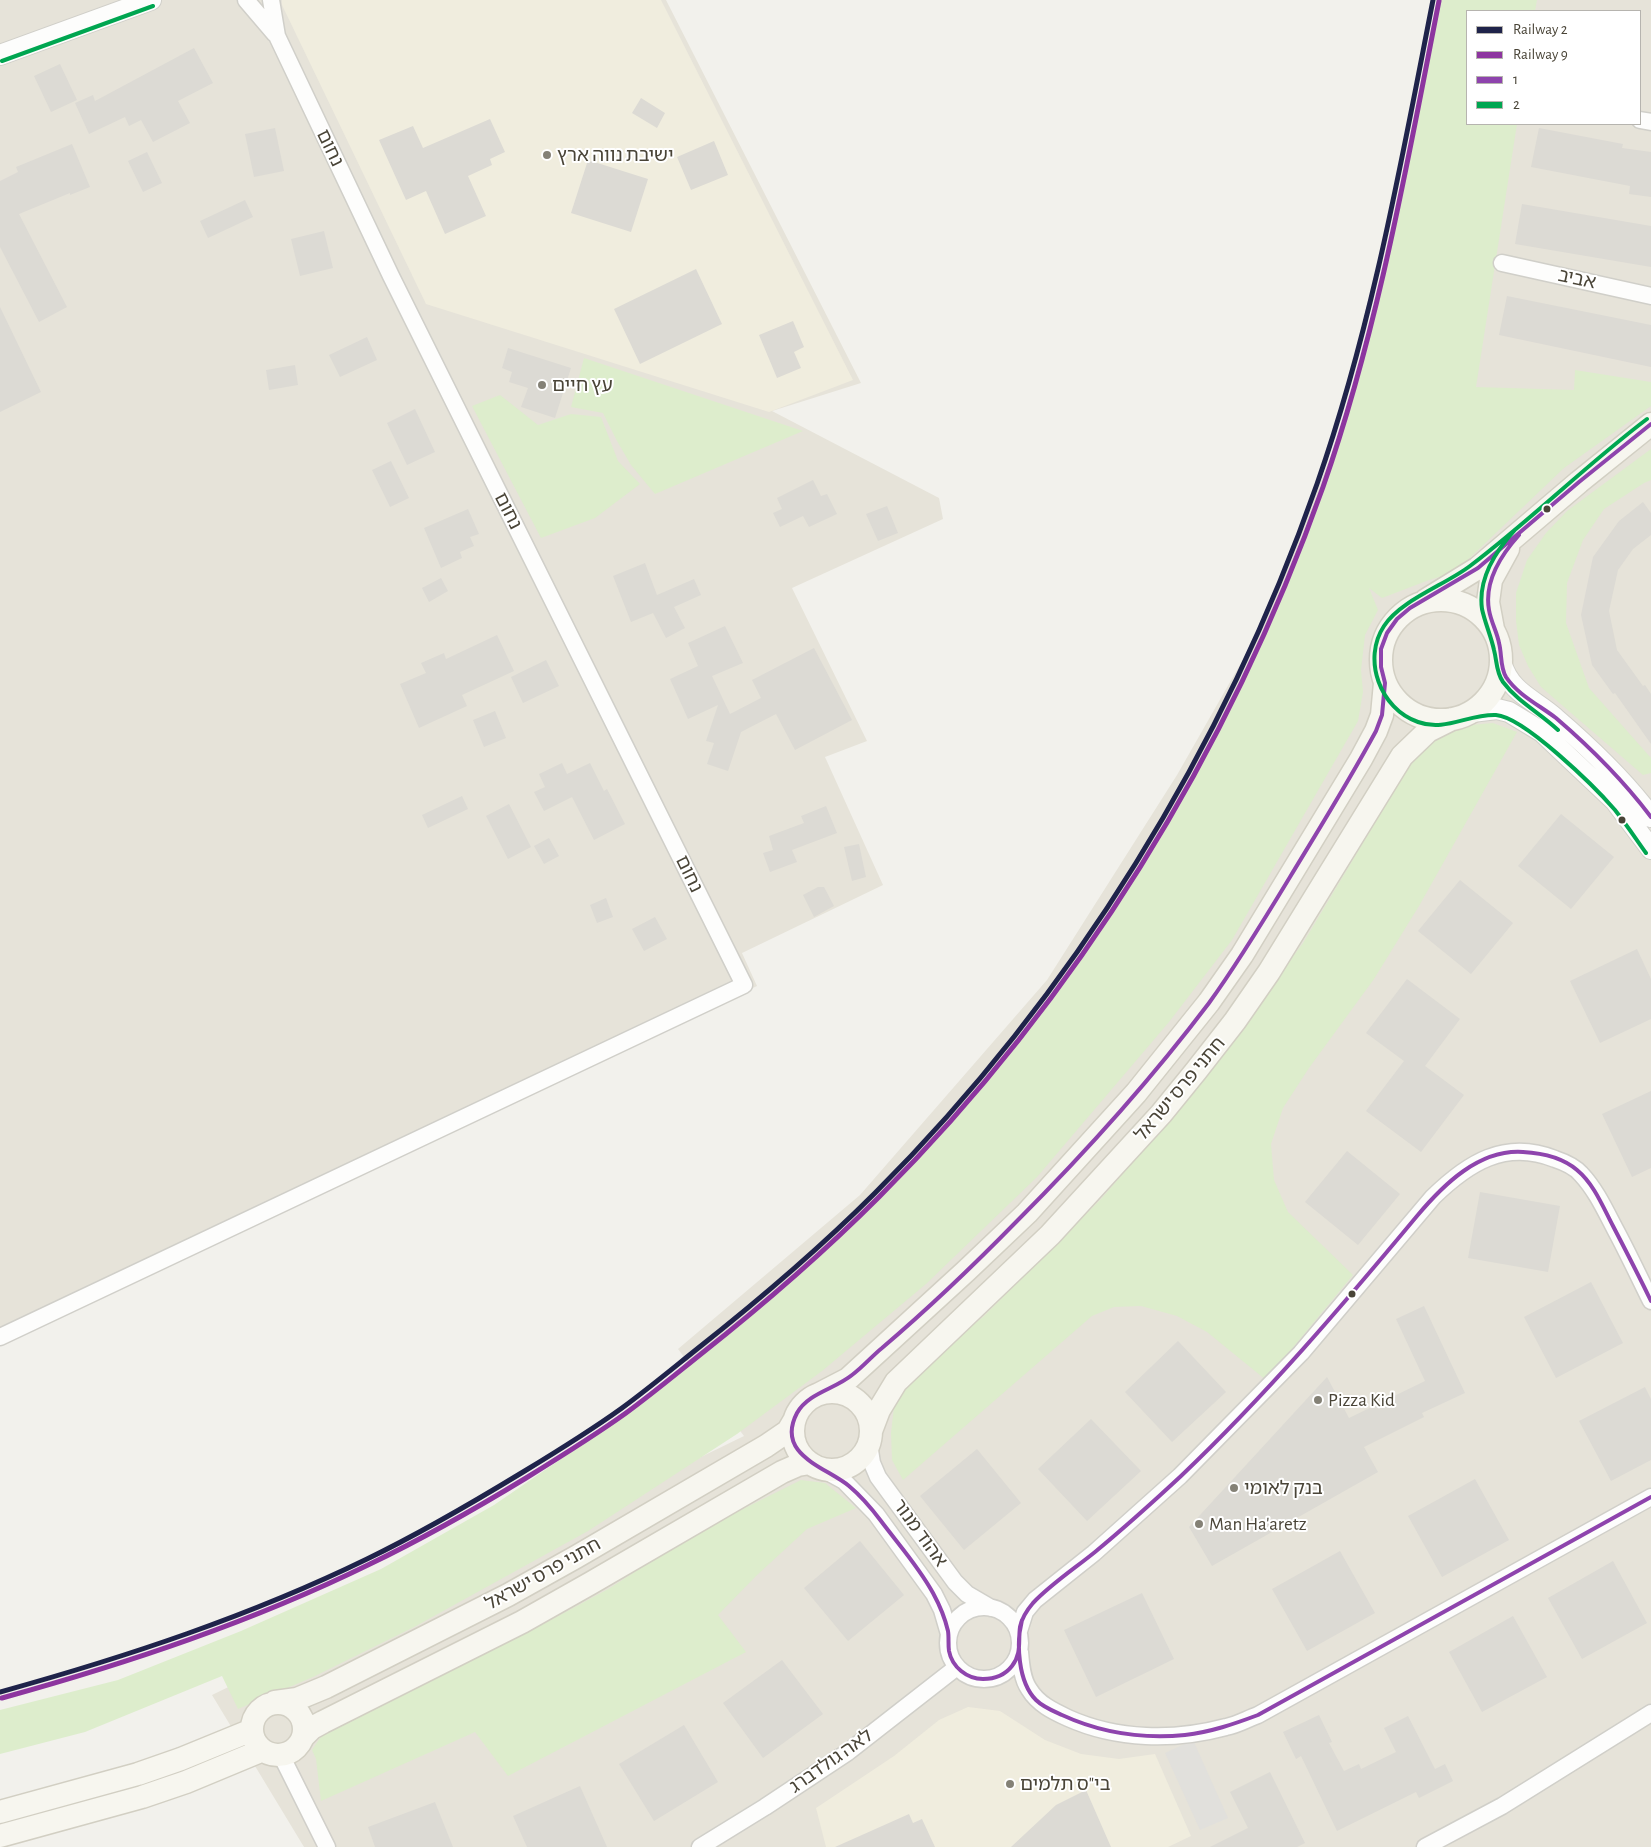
<!DOCTYPE html>
<html>
<head>
<meta charset="utf-8">
<style>
	body { margin:0 }
	#map { position:relative; width:1651px; height:1847px; overflow:hidden; background:#f2f1ec; font-family:"Alegreya Sans",sans-serif }
	canvas { display:block }
	.legend { position:absolute; left:1466px; top:10px; width:175px; height:115px; box-sizing:border-box; background:#fff; border:1px solid #b6b4af; margin:0; padding:6px 9px; list-style:none; font-size:15px; color:#494437 }
	.legend li { display:flex; align-items:center; gap:10px; height:25px }
	.legend b { width:25px; border:1px solid #b6b4af }
</style>
</head>
<body>
<div id="map">
<canvas width="1651" height="1847"></canvas>
<ul class="legend">
<li><b style="height:6px;background:#1f234a"></b>Railway 2</li>
<li><b style="height:6px;background:#8d359f"></b>Railway 9</li>
<li><b style="height:6px;background:#8e44ad"></b>1</li>
<li><b style="height:6px;background:#00a651"></b>2</li>
</ul>
</div>
<script>
const ctx = document.querySelector('canvas').getContext('2d');
ctx.lineJoin = 'round';
function fillPath(path, color) { ctx.fillStyle = color; ctx.fill(path, 'evenodd'); }
function trace(path, color, width, dash) { ctx.strokeStyle = color; ctx.lineWidth = width; ctx.lineCap = dash ? 'butt' : 'round'; ctx.setLineDash(dash || []); ctx.stroke(path); }
function drawText(font, color, halo, rows, align = 'center') {
  ctx.font = font + ' "Alegreya Sans","Noto Sans Hebrew",sans-serif'; ctx.lineWidth = 4; ctx.setLineDash([]); ctx.textBaseline = 'middle'; ctx.strokeStyle = halo; ctx.fillStyle = color; for (const [text, x, y, turn = 0] of rows) {
    ctx.save(); ctx.translate(x, y); ctx.rotate((+turn || 0) * Math.PI / 180); ctx.textAlign = isNaN(turn) ? turn : align; if (halo) ctx.strokeText(text, 0, 0); ctx.fillText(text, 0, 0); ctx.restore();
  }
}
fillPath(new Path2D(`
	M0 0H666L861 383 772 411 939 498 943 519 792 588 867 741 825 757 883 885 742 953 757 986 0 1346Z
	M1442 0H1651V1847H304L212 1695 744 1436 678 1349 860 1195 1047 980 1177 775 1266 619 1340 433 1391 275ZM1467 11H1640V124H1467Z`), '#e6e3d9');
fillPath(new Path2D(`
	M282 0H661L853 380 769 412 426 304 282 5Z
	M968 1707 1000 1711 1045 1740 1081 1754 1119 1759 1155 1754 1191 1836 1168 1847H826L816 1808 894 1756 939 1720Z`), '#f0edde');
fillPath(new Path2D(`
	M1440 0H1537L1535 11H1467V124H1517L1476 387 1574 390 1575 370 1651 382V406L1564 468 1455 572 1429 580 1382 598 1369 588 1378 610 1365 635 1361 670 1363 692 1358 721 1232 940 1169 1022 1037 1177 926 1284 822 1371 737 1434 588 1531 416 1626 313 1677 238 1709 222 1676 85 1732 0 1754V1710L118 1680 241 1631 381 1569 494 1505 612 1424 739 1326 890 1187 1025 1034 1123 897 1197 772 1257 650 1313 522 1377 306 1407 173Z
	M584 358 803 431 655 494 631 465 617 441 603 413 571 407Z
	M500 395 538 425 571 414 601 417 618 461 640 484 595 518 541 538 472 406Z
	M1651 449V480L1644 483 1604 509 1583 540 1567 583 1566 623 1589 688 1651 758V773L1643 775 1541 687 1528 666 1519 645 1516 621V593L1527 560 1546 533 1567 511Z
	M1493 723 1517 732 1419 906 1374 979 1309 1068 1283 1108 1271 1144 1274 1180 1288 1212 1353 1275 1266 1380 1207 1332 1177 1316 1141 1306 1114 1307 1092 1316 903 1480 892 1460 891 1433 894 1407 917 1369 983 1317 1101 1199 1184 1103 1303 943 1412 761 1436 739 1470 725Z
	M801 1480 825 1483 856 1508 807 1529 756 1576 718 1615 746 1652 508 1776 475 1732 321 1801 316 1759 312 1750 324 1732 547 1622 610 1588 691 1535Z`), '#ddedcc');
fillPath(new Path2D(`
	M1193 1740 1228 1818 1200 1830 1165 1753Z`), '#e1e0dc');
fillPath(new Path2D(`
	M194 48 213 83 178 101 190 123 153 142 141 120 129 126 125 117 89 134 75 103 93 95 95 101Z
	M60 64 77 100 51 112 34 76Z
	M641 98 665 113 657 128 632 113Z
	M490 119 505 152 490 159 492 165 468 176 486 216 445 234 426 191 406 200 379 140 413 126 423 148Z
	M275 128 284 171 254 177 245 134Z
	M1539 128 1623 144 1622 148 1651 152V197L1629 194 1630 186 1531 167Z
	M714 141 728 175 691 190 677 157Z
	M72 144 90 187 70 195V193L19 214 67 307 39 322 0 247V181L18 172 16 167Z
	M147 152 162 183 143 192 128 161Z
	M588 160 648 179 631 232 571 213Z
	M245 200 253 217 208 238 200 221Z
	M1522 204 1651 226V267L1515 244Z
	M324 231 333 268 300 276 291 239Z
	M696 269 722 324 640 364 614 309Z
	M1507 296 1651 325V367L1499 335Z
	M0 307 41 392 0 412Z
	M793 321 804 347 794 352 801 368 777 378 759 335Z
	M367 337 377 360 340 377 329 355Z
	M508 348 571 368 555 418 521 407 528 388 509 382 512 372 502 368Z
	M295 365 298 385 269 390 266 370Z
	M415 409 435 452 407 465 387 423Z
	M391 461 409 498 390 507 372 470Z
	M813 480 821 496 827 494 837 514 809 527 803 516 780 527 773 513 782 509 777 498Z
	M1643 502 1651 513V535L1633 549 1618 570 1609 611 1617 650 1643 686 1645 685 1651 694V744L1615 693 1613 694 1592 665 1581 615 1593 557 1619 521Z
	M887 506 898 533 878 541 866 514Z
	M468 509 479 534 470 537 474 546 460 552 462 558 441 568 424 528Z
	M645 563 657 595 694 579 701 595 674 607 685 628 666 638 653 613 631 622 613 576Z
	M441 578 448 591 429 602 422 588Z
	M725 626 743 663 712 676 730 714 761 698 752 680 814 648 852 720 795 750 776 714 741 732 728 771 707 764 714 743 706 741 718 705 688 719 670 679 698 666 688 643Z
	M497 635 514 671 462 695 467 706 419 728 400 684 426 673 421 663 444 653 446 659Z
	M546 660 559 686 523 703 511 677Z
	M495 711 506 738 484 747 473 720Z
	M562 763 567 774 590 763 604 791 607 789 625 824 594 840 572 797 544 811 534 792 545 787 539 774Z
	M462 796 468 809 428 828 422 815Z
	M509 804 531 847 508 859 486 816Z
	M826 806 837 833 792 850 797 862 770 872 763 853 773 850 769 836 804 823 801 816Z
	M1561 814 1614 857 1571 909 1518 866Z
	M549 838 559 856 544 864 534 846Z
	M859 844 866 877 852 881 844 847Z
	M1460 880 1513 923 1471 974 1418 931Z
	M818 887H824L834 906 814 917 803 895Z
	M606 898 613 917 597 923 590 905Z
	M655 917 667 939 644 951 632 929Z
	M1637 949 1651 979V1019L1600 1043 1570 981Z
	M1407 979 1460 1019 1425 1066 1464 1095 1421 1152 1366 1111 1404 1061 1366 1033Z
	M1651 1091V1168L1632 1177 1602 1114Z
	M1347 1151 1400 1194 1358 1245 1305 1202Z
	M1480 1192 1560 1206 1548 1272 1468 1258Z
	M1591 1282 1623 1343 1556 1378 1524 1317Z
	M1424 1306 1465 1393 1422 1413 1424 1417 1364 1447 1378 1472 1212 1566 1189 1527 1327 1377 1349 1418 1425 1381 1396 1319Z
	M1178 1341 1226 1392 1172 1442 1125 1392Z
	M1645 1387 1651 1399V1460L1611 1481 1579 1421Z
	M1091 1419 1141 1471 1087 1521 1038 1469Z
	M977 1449 1021 1503 964 1550 920 1496Z
	M1475 1479 1509 1540 1442 1577 1408 1516Z
	M860 1541 904 1595 848 1641 804 1588Z
	M1340 1551 1375 1613 1307 1651 1272 1589Z
	M1613 1561 1647 1623 1582 1659 1548 1598Z
	M1142 1593 1174 1659 1096 1697 1064 1630Z
	M1513 1616 1547 1677 1482 1712 1449 1652Z
	M782 1660 823 1714 763 1758 723 1703Z
	M1319 1715 1332 1742 1329 1743 1344 1771 1359 1764 1361 1769 1396 1752 1384 1728 1408 1716 1435 1769 1445 1764 1453 1781 1419 1798 1416 1792 1337 1831 1301 1756 1296 1759 1283 1732Z
	M684 1725 718 1782 654 1821 619 1764Z
	M1270 1772 1305 1843 1297 1847H1210L1248 1828 1230 1792Z
	M580 1786 607 1847H527L513 1816Z
	M1086 1790 1111 1847H1011L1056 1805Z
	M435 1802 453 1847H375L368 1827Z
	M909 1814 913 1823 922 1819 935 1847H835Z`), '#dcdad4');
const minor = new Path2D(`
	M246 0 275 34
	M1640 120 1651 122
	M1502 263 1651 296
	M0 1337 744 985 391 276 277 36 271 0
	M869 1444 872 1463 878 1477 955 1582 967 1594 991 1608
	M822 1469 844 1481 876 1514 934 1594 942 1610 949 1634
	M948 1643a36 36 0 1 1 72 0a36 36 0 1 1-72 0Z
	M1019 1631 1025 1612 1035 1600 1094 1553 1180 1476 1301 1353 1433 1197C1468 1163 1505 1139 1555 1159 1564 1162 1575 1167 1581 1174 1596 1190 1605 1210 1615 1229 1628 1253 1639 1277 1651 1301
	M1020 1652C1021 1664 1022 1679 1029 1689 1038 1704 1053 1711 1068 1718 1117 1740 1174 1741 1226 1727 1237 1725 1247 1719 1258 1715L1651 1497
	M281 1755 327 1847
	M700 1847 765 1807 848 1752 957 1667
	M1425 1847 1502 1806 1651 1713`);
const tertiary = new Path2D(`
	M0 55 151 0
	M1501 662C1510 693 1534 699 1555 718 1590 748 1624 780 1651 817
	M1472 712 1497 709 1509 712 1542 732 1615 801 1651 849`);
const secondary = new Path2D(`
	M1381 660a60 60 0 1 1 120 0a60 60 0 1 1-120 0Z
	M1426 600 1478 568 1579 482 1651 424
	M1493 629 1488 602 1491 580 1508 549
	M793 1431a39 39 0 1 1 78 0a39 39 0 1 1-78 0Z
	M819 1394 848 1379 966 1271 1027 1213 1136 1093 1209 1002 1242 955 1361 759 1376 731 1382 715 1385 683
	M871 1431 879 1410 896 1382 1050 1235 1161 1114 1196 1071 1235 1021 1269 972 1402 756 1428 731 1452 719
	M275 1702 297 1699 326 1687 508 1595 576 1557 766 1446 788 1431 795 1419
	M252 1729a26 26 0 1 1 52 0a26 26 0 1 1-52 0Z
	M303 1737 312 1728 323 1722 522 1622 591 1583 782 1472 798 1465 810 1463
	M0 1812 138 1774 181 1759 252 1730
	M0 1836 142 1797 186 1782 263 1750`);
trace(minor, '#d0cfc9', 19);
trace(tertiary, '#d0cfc9', 22);
trace(secondary, '#d2cfc3', 25);
trace(minor, '#fdfdfc', 16);
trace(tertiary, '#fdfdfc', 20);
trace(secondary, '#f7f6ef', 22);
trace(new Path2D(`
	M1651 424 1579 482 1478 568 1410 608 1397 619 1387 633 1381 649V667L1385 683 1382 715 1376 731C1349 781 1319 829 1290 877 1264 920 1238 963 1209 1003 1150 1081 1085 1153 1016 1222 973 1266 929 1308 882 1348 872 1356 863 1367 852 1375 835 1389 808 1393 797 1413 775 1455 826 1467 849 1486 861 1496 872 1509 881 1521 899 1545 919 1567 933 1593 939 1604 945 1618 948 1631 949 1637 948 1644 949 1651 952 1667 967 1679 983 1679 994 1679 1005 1675 1012 1666 1022 1653 1018 1641 1020 1627 1022 1617 1027 1610 1033 1603 1051 1584 1074 1569 1095 1552 1124 1528 1153 1502 1181 1476 1266 1395 1342 1306 1417 1216 1443 1185 1479 1149 1523 1152 1541 1153 1563 1158 1577 1170 1594 1184 1603 1207 1613 1226 1626 1251 1639 1276 1651 1301
	M1519 535C1501 555 1484 582 1489 610 1491 622 1497 632 1499 643 1502 654 1500 667 1506 677 1518 695 1539 705 1556 718 1591 748 1623 780 1651 817
	M1022 1620C1016 1643 1018 1682 1036 1700 1043 1707 1053 1711 1062 1715 1101 1733 1143 1739 1185 1735 1211 1732 1234 1724 1258 1715L1651 1497`), '#8e44ad', 4);
trace(new Path2D(`
	M2 61 153 6
	M1514 531C1495 552 1478 580 1482 609 1485 623 1491 636 1494 650 1497 661 1496 672 1503 682 1518 702 1540 713 1558 730
	M1646 853C1636 839 1626 824 1615 810 1595 787 1524 717 1496 715 1468 714 1445 732 1418 722 1380 709 1362 659 1384 626 1401 600 1445 585 1470 566 1531 520 1586 465 1647 419`), '#00a651', 4);
trace(new Path2D(`
	M0 1692C126 1657 250 1616 367 1559 421 1533 472 1503 523 1472 556 1452 590 1431 622 1408 648 1389 672 1369 697 1349 759 1300 819 1249 875 1193 1074 994 1224 749 1317 484 1372 327 1401 163 1433 0`), '#1f234a', 5);
trace(new Path2D(`
	M2 1698C128 1663 252 1622 370 1564 424 1538 475 1509 526 1478 560 1457 594 1436 626 1413 652 1394 676 1374 701 1354 763 1305 823 1253 879 1197 1078 998 1229 752 1323 487 1378 330 1407 164 1439 1`), '#8d359f', 5);
for (const [x, y, r, color] of [
	[547,155,5,"#848176"],
	[542,385,5,"#848176"],
	[1547,509,4.5,"#494437"],
	[1622,820,4.5,"#494437"],
	[1352,1294,4.5,"#494437"],
	[1318,1400,5,"#848176"],
	[1234,1488,5,"#848176"],
	[1199,1524,5,"#848176"],
	[1010,1784,5,"#848176"]
]) { const dot = new Path2D(); dot.arc(x, y, r, 0, 2 * Math.PI); ctx.fillStyle = color; ctx.fill(dot); trace(dot, '#fff', 2); }
drawText('19px', '#494437', '#fff', [
	["נחום",330,148,64],
	["אביב",1577,279,12],
	["נחום",508,511,63],
	["נחום",689,874,64],
	["חתני פרס ישראל",1180,1089,-50],
	["אהוד מנור",920,1533,54],
	["חתני פרס ישראל",543,1574,-29],
	["לאה גולדברג",831,1761,-35]
]);
drawText('19px', '#494437', '#fff', [
	["ישיבת נווה ארץ",557,155],
	["עץ חיים",552,385],
	["Pizza Kid",1328,1400],
	["בנק לאומי",1244,1488],
	["Man Ha'aretz",1209,1524],
	["בי\"ס תלמים",1020,1784]
], 'left');
</script>
</body>
</html>
